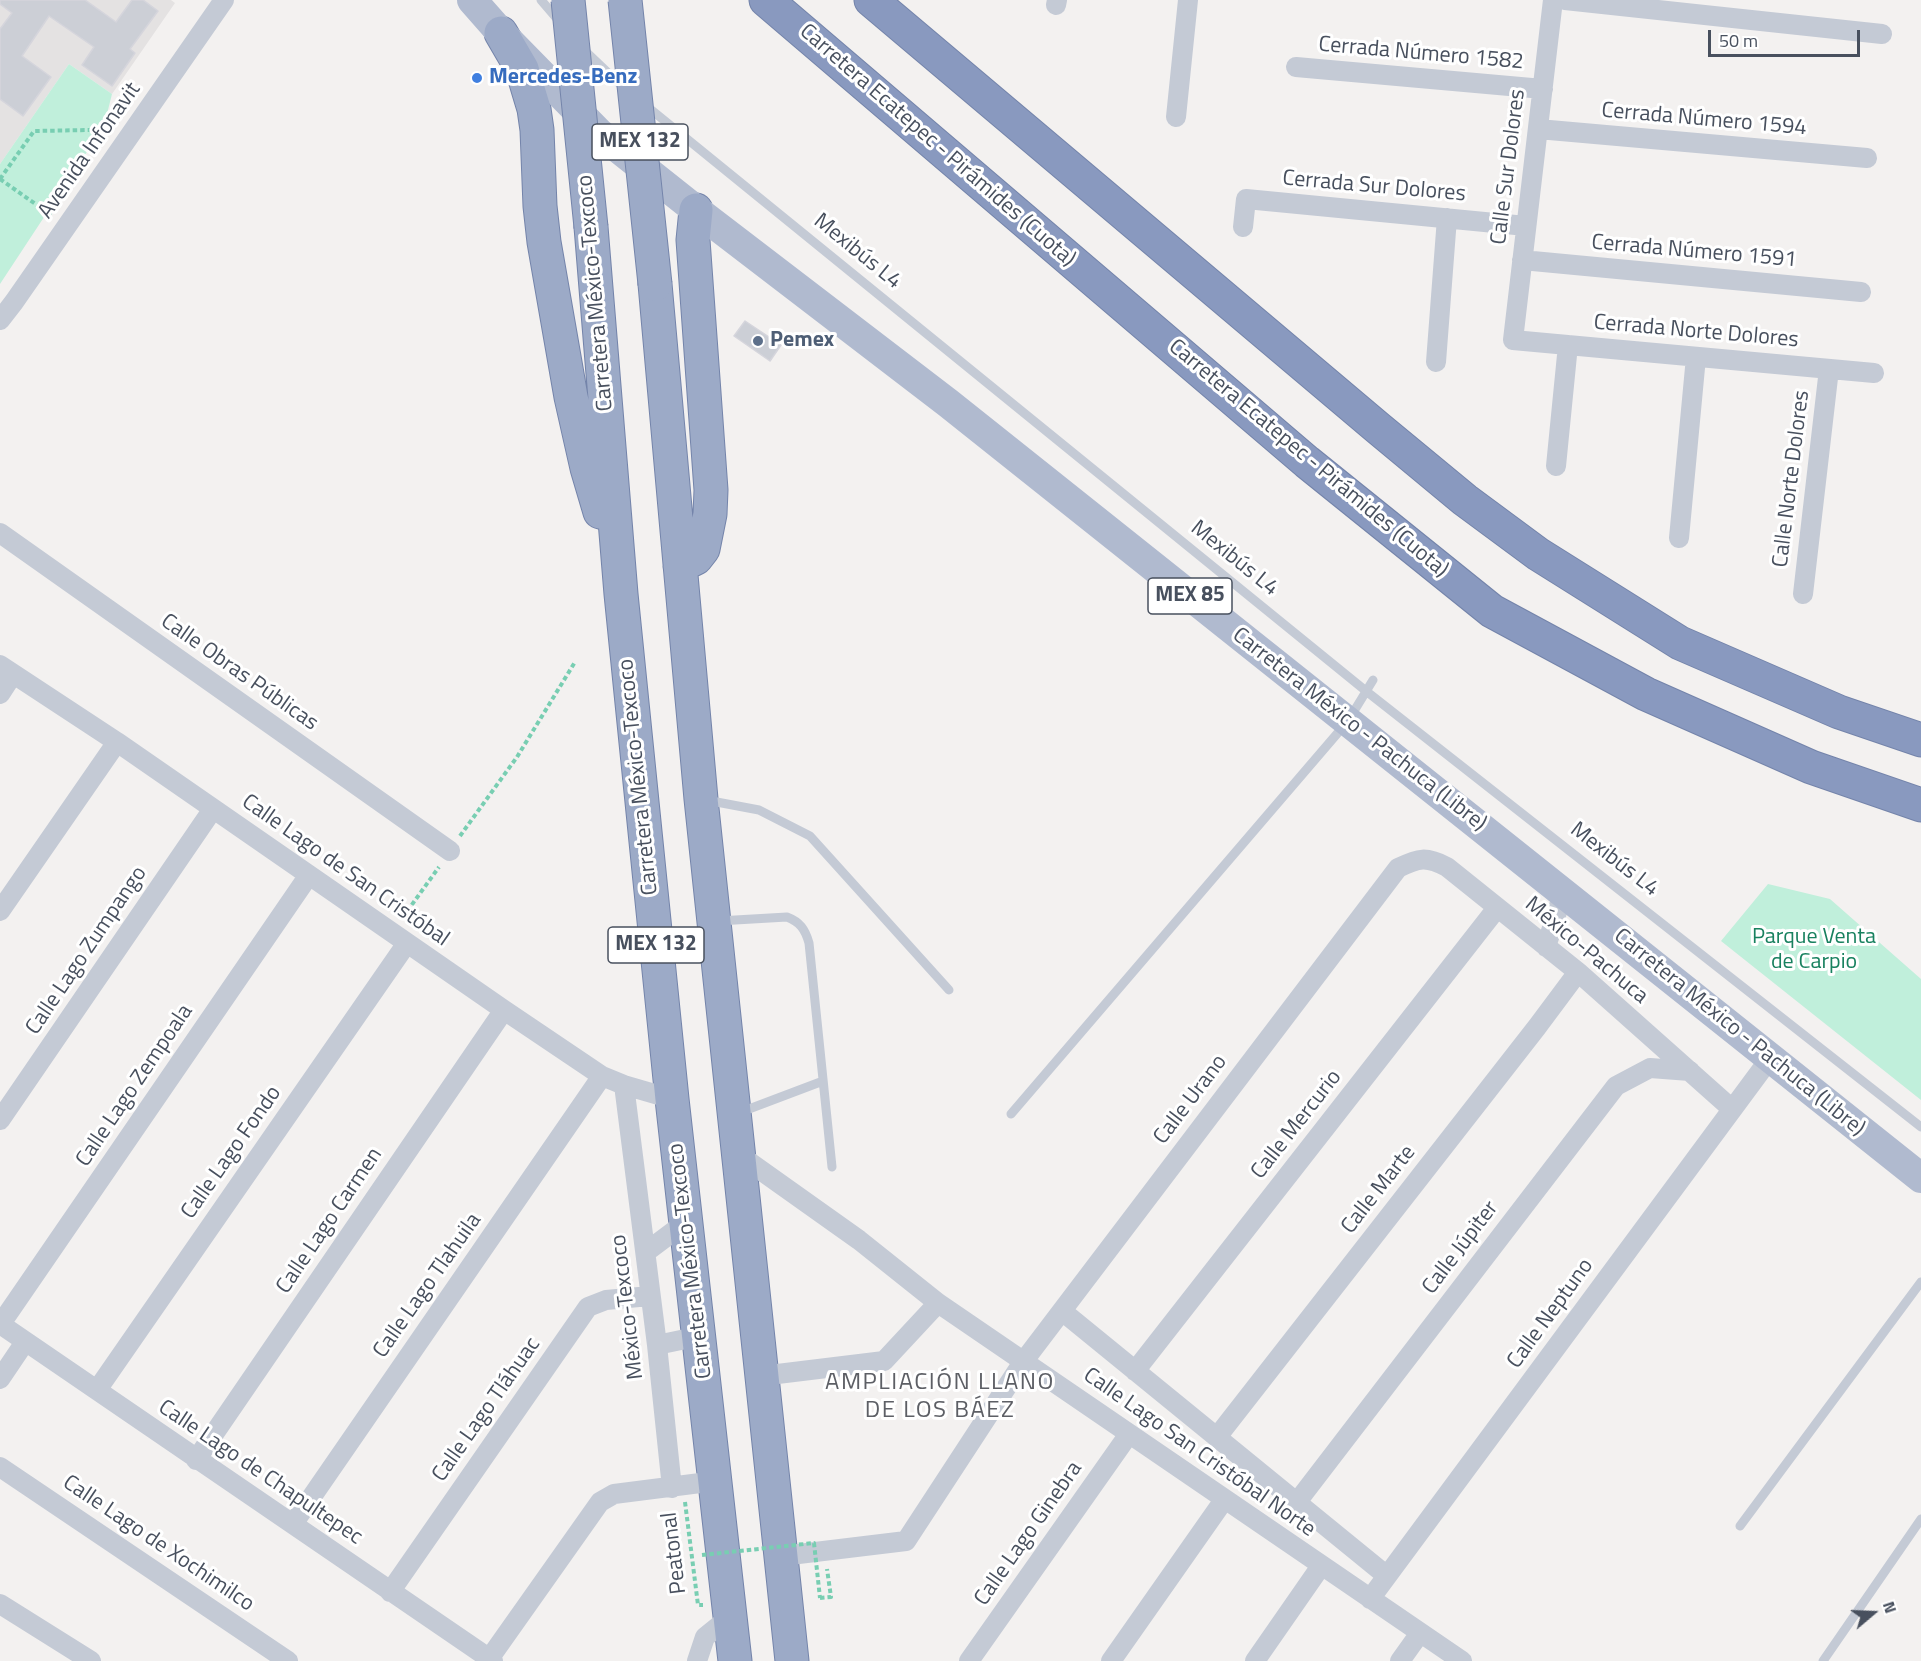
<!DOCTYPE html>
<html>
<head>
<meta charset="utf-8">
<style>
	body { margin:0 }
	#map { position:relative; width:1921px; height:1661px; overflow:hidden; background:#f3f1f0; font-family:"Titillium Web",sans-serif }
	canvas { display:block }
	.north { position:absolute; left:1843px; top:1583px; width:60px; height:60px; -webkit-text-stroke:4px #fff; paint-order:stroke; rotate:71deg; font-size:16px; font-weight:700; line-height:24px; text-align:center; color:#48505e }
	.north::after { content:''; display:block; margin:auto; width:21px; height:27px; background:#48505e; clip-path:polygon(50% 0,100% 100%,50% 72%,0 100%) }
	.scale { position:absolute; left:1708px; top:30px; width:152px; height:27px; box-sizing:border-box; border:3px solid #48505e; border-top:0; padding-left:8px; font-size:18px; line-height:21px; white-space:nowrap; color:#48505e; -webkit-text-stroke:4px #fff; paint-order:stroke }
</style>
</head>
<body>
<div id="map">
<canvas width="1921" height="1661"></canvas>
<div class="north">N</div>
<div class="scale">50 m</div>
</div>
<script>
const ctx = document.querySelector('canvas').getContext('2d');
ctx.lineJoin = 'round';
function fillPath(path, color) { ctx.fillStyle = color; ctx.fill(path, 'evenodd'); }
function trace(path, color, width, dash) { ctx.strokeStyle = color; ctx.lineWidth = width; ctx.lineCap = dash ? 'butt' : 'round'; ctx.setLineDash(dash || []); ctx.stroke(path); }
function drawText(font, color, halo, rows, align = 'center') {
  ctx.font = font + ' "Titillium Web",sans-serif'; ctx.lineWidth = 6; ctx.setLineDash([]); ctx.textBaseline = 'middle'; ctx.strokeStyle = halo; ctx.fillStyle = color; for (const [text, x, y, turn = 0] of rows) {
    ctx.save(); ctx.translate(x, y); ctx.rotate((+turn || 0) * Math.PI / 180); ctx.textAlign = isNaN(turn) ? turn : align; if (halo) ctx.strokeText(text, 0, 0); ctx.fillText(text, 0, 0); ctx.restore();
  }
}
fillPath(new Path2D(`
	M0 0H171L175 3 112 94 69 64 0 164Z`), '#e4e2e2');
fillPath(new Path2D(`
	M69 64 112 94 104 126 0 284V164Z
	M1768 884 1830 899 1921 979V1100L1721 941Z`), '#c0efdb');
const building = new Path2D(`
	M0 0H85L116 22 132 0H143L158 11 130 49 135 53 112 86 82 65 94 47 49 16 22 56 51 77 23 116 0 99V29L12 13 0 4Z
	M745 321 781 345 770 361 734 336Z`);
fillPath(building, '#cccfd6');
trace(building, '#d5d5dc', 1.5);
const trunk = new Path2D(`
	M501 33 522 69 534 109 537 130 540 206 544 242 571 397 587 468 600 512
	M591 227 621 594 672 1099 735 1661
	M655 284 701 799 792 1661
	M680 566 696 558 703 549 710 514 711 490 693 240 696 210`);
const motorway = new Path2D(`
	M766 0 1307 462 1492 611 1646 694 1811 767 1921 805
	M871 0 1378 428 1465 500 1538 554 1680 643 1839 712 1921 740`);
trace(trunk, '#7484aa', 35);
trace(motorway, '#7484aa', 35);
trace(new Path2D(`
	M0 179 34 131 91 130 105 142
	M0 179 51 215
	M460 836 517 757 575 662
	M403 917 439 867
	M685 1502 698 1605H703
	M820 1598 831 1597 827 1569`), '#78ceb2', 4, [4.5, 3]);
trace(new Path2D(`
	M541 0 559 21
	M582 48 624 88
	M644 104 1366 691 1921 1127
	M706 800 759 810 810 836 949 990
	M718 921 787 917C800 922 805 929 809 943L832 1167
	M741 1112 823 1081
	M1011 1114 1348 721 1373 680
	M1740 1526 1921 1282
	M1823 1661 1921 1519`), '#c4cad5', 9);
trace(new Path2D(`
	M1553 0 1513 340 1874 373
	M1565 0 1882 34
	M1056 5 1057 0
	M1296 67 1543 89
	M1176 117 1188 0
	M1538 129 1867 158
	M1243 227 1246 199 1526 226
	M1522 260 1861 292
	M0 320 14 302 224 0
	M1436 362 1447 218
	M1556 466 1568 345
	M0 533 450 851
	M1679 538 1696 357
	M1803 594 1829 369
	M0 665 117 742 504 1010 602 1076 624 1085 672 1099
	M0 694 13 674
	M0 911 117 742
	M1546 947 1563 893
	M624 1085 657 1345 672 1488
	M0 1120 213 809
	M738 1154 859 1240 938 1303 1462 1661
	M646 1252 686 1222
	M1062 1311 1387 1576
	M0 1324 493 1661
	M0 1325 309 875
	M657 1345 700 1336
	M1135 1371 1497 908
	M761 1376 884 1361 938 1303
	M0 1379 25 1342
	M97 1390 407 943
	M1217 1437 1537 1027 1578 972
	M196 1460 504 1010
	M0 1467 288 1661
	M1297 1502 1616 1086 1650 1068 1690 1071
	M293 1524 602 1076
	M782 1556 906 1541 1023 1362 1398 868C1419 858 1426 856 1447 867L1578 972 1732 1109
	M390 1592 588 1307 606 1300 650 1296
	M1370 1599 1771 1057
	M0 1604 91 1661
	M489 1659 600 1502 614 1494 716 1481
	M697 1661 705 1637 731 1616
	M969 1661 1129 1434
	M1111 1661 1224 1500
	M1255 1661 1321 1566
	M1400 1661 1420 1633`), '#c4cad5', 20);
trace(new Path2D(`
	M472 0 501 33 599 133 696 210 948 403 1921 1178`), '#b0bacf', 30);
trace(trunk, '#9caac7', 33);
trace(motorway, '#8999bf', 33);
const trunkBridge = new Path2D(`
	M568 0 591 227
	M625 0 655 284`);
trace(trunkBridge, '#7484aa', 35, []);
trace(new Path2D(`
	M702 1555 814 1543 820 1598`), '#78ceb2', 4, [4.5, 3]);
trace(trunkBridge, '#9caac7', 33);
for (const [x, y, r, color] of [
	[477,78,6,"#3f7fe0"],
	[758,341,6,"#5c6f8a"]
]) { const dot = new Path2D(); dot.arc(x, y, r, 0, 2 * Math.PI); ctx.fillStyle = color; ctx.fill(dot); trace(dot, '#fff', 2); }
for (const [x, y, w] of [
	[640,142,96],
	[1190,596,84],
	[656,945,96]
]) { const box = new Path2D(); box.roundRect(x - w / 2, y - 18, w, 36, 4.5); ctx.fillStyle = '#fff'; ctx.fill(box); trace(box, '#48505e', 1.5); }
drawText('bold 21px', '#48505e', null, [
	["MEX 132",640,142],
	["MEX 85",1190,596],
	["MEX 132",656,945]
]);
drawText('22px', '#48505e', '#fff', [
	["Cerrada Número 1582",1421,54,5],
	["Cerrada Número 1594",1704,120,5],
	["Carretera Ecatepec - Pirámides (Cuota)",937,146,41],
	["Avenida Infonavit",90,151,-55],
	["Calle Sur Dolores",1509,167,-83],
	["Cerrada Sur Dolores",1374,187,5],
	["Mexibús L4",857,252,39],
	["Cerrada Número 1591",1694,252,5],
	["Carretera México-Texcoco",596,293,-95],
	["Cerrada Norte Dolores",1696,332,5],
	["Carretera Ecatepec - Pirámides (Cuota)",1308,459,40],
	["Calle Norte Dolores",1792,479,-83],
	["Mexibús L4",1234,559,39],
	["Calle Obras Públicas",239,673,35],
	["Carretera México - Pachuca (Libre)",1359,730,38],
	["Carretera México-Texcoco",639,777,-96],
	["Mexibús L4",1614,860,38],
	["Calle Lago de San Cristóbal",345,871,35],
	["Calle Lago Zumpango",87,951,-56],
	["México-Pachuca",1586,951,40],
	["Carretera México - Pachuca (Libre)",1739,1033,39],
	["Calle Lago Zempoala",135,1086,-56],
	["Calle Urano",1191,1100,-53],
	["Calle Mercurio",1297,1125,-52],
	["Calle Lago Fondo",232,1153,-55],
	["Calle Marte",1379,1190,-52],
	["Calle Lago Carmen",330,1221,-56],
	["Calle Júpiter",1461,1248,-53],
	["Carretera México-Texcoco",691,1261,-97],
	["Calle Lago Tlahuila",428,1286,-55],
	["México-Texcoco",628,1307,-97],
	["Calle Neptuno",1551,1314,-54],
	["Calle Lago Tláhuac",487,1410,-55],
	["Calle Lago San Cristóbal Norte",1199,1453,35],
	["Calle Lago de Chapultepec",260,1473,34],
	["Calle Lago Ginebra",1029,1534,-55],
	["Calle Lago de Xochimilco",158,1544,34],
	["Peatonal",675,1553,-97]
]);
drawText('bold 22px', '#366cbe', '#fff', [
	["Mercedes-Benz",489,78]
], 'left');
drawText('bold 22px', '#4e5e75', '#fff', [
	["Pemex",770,341]
], 'left');
drawText('22px', '#18815f', '#fff', [
	["Parque Venta",1814,938],
	["de Carpio",1814,963]
]);
ctx.letterSpacing = '1.5px';
drawText('24px', '#5d5f65', '#fff', [
	["AMPLIACIÓN LLANO",940,1383],
	["DE LOS BÁEZ",940,1411]
]);
ctx.letterSpacing = '0px';
</script>
</body>
</html>
